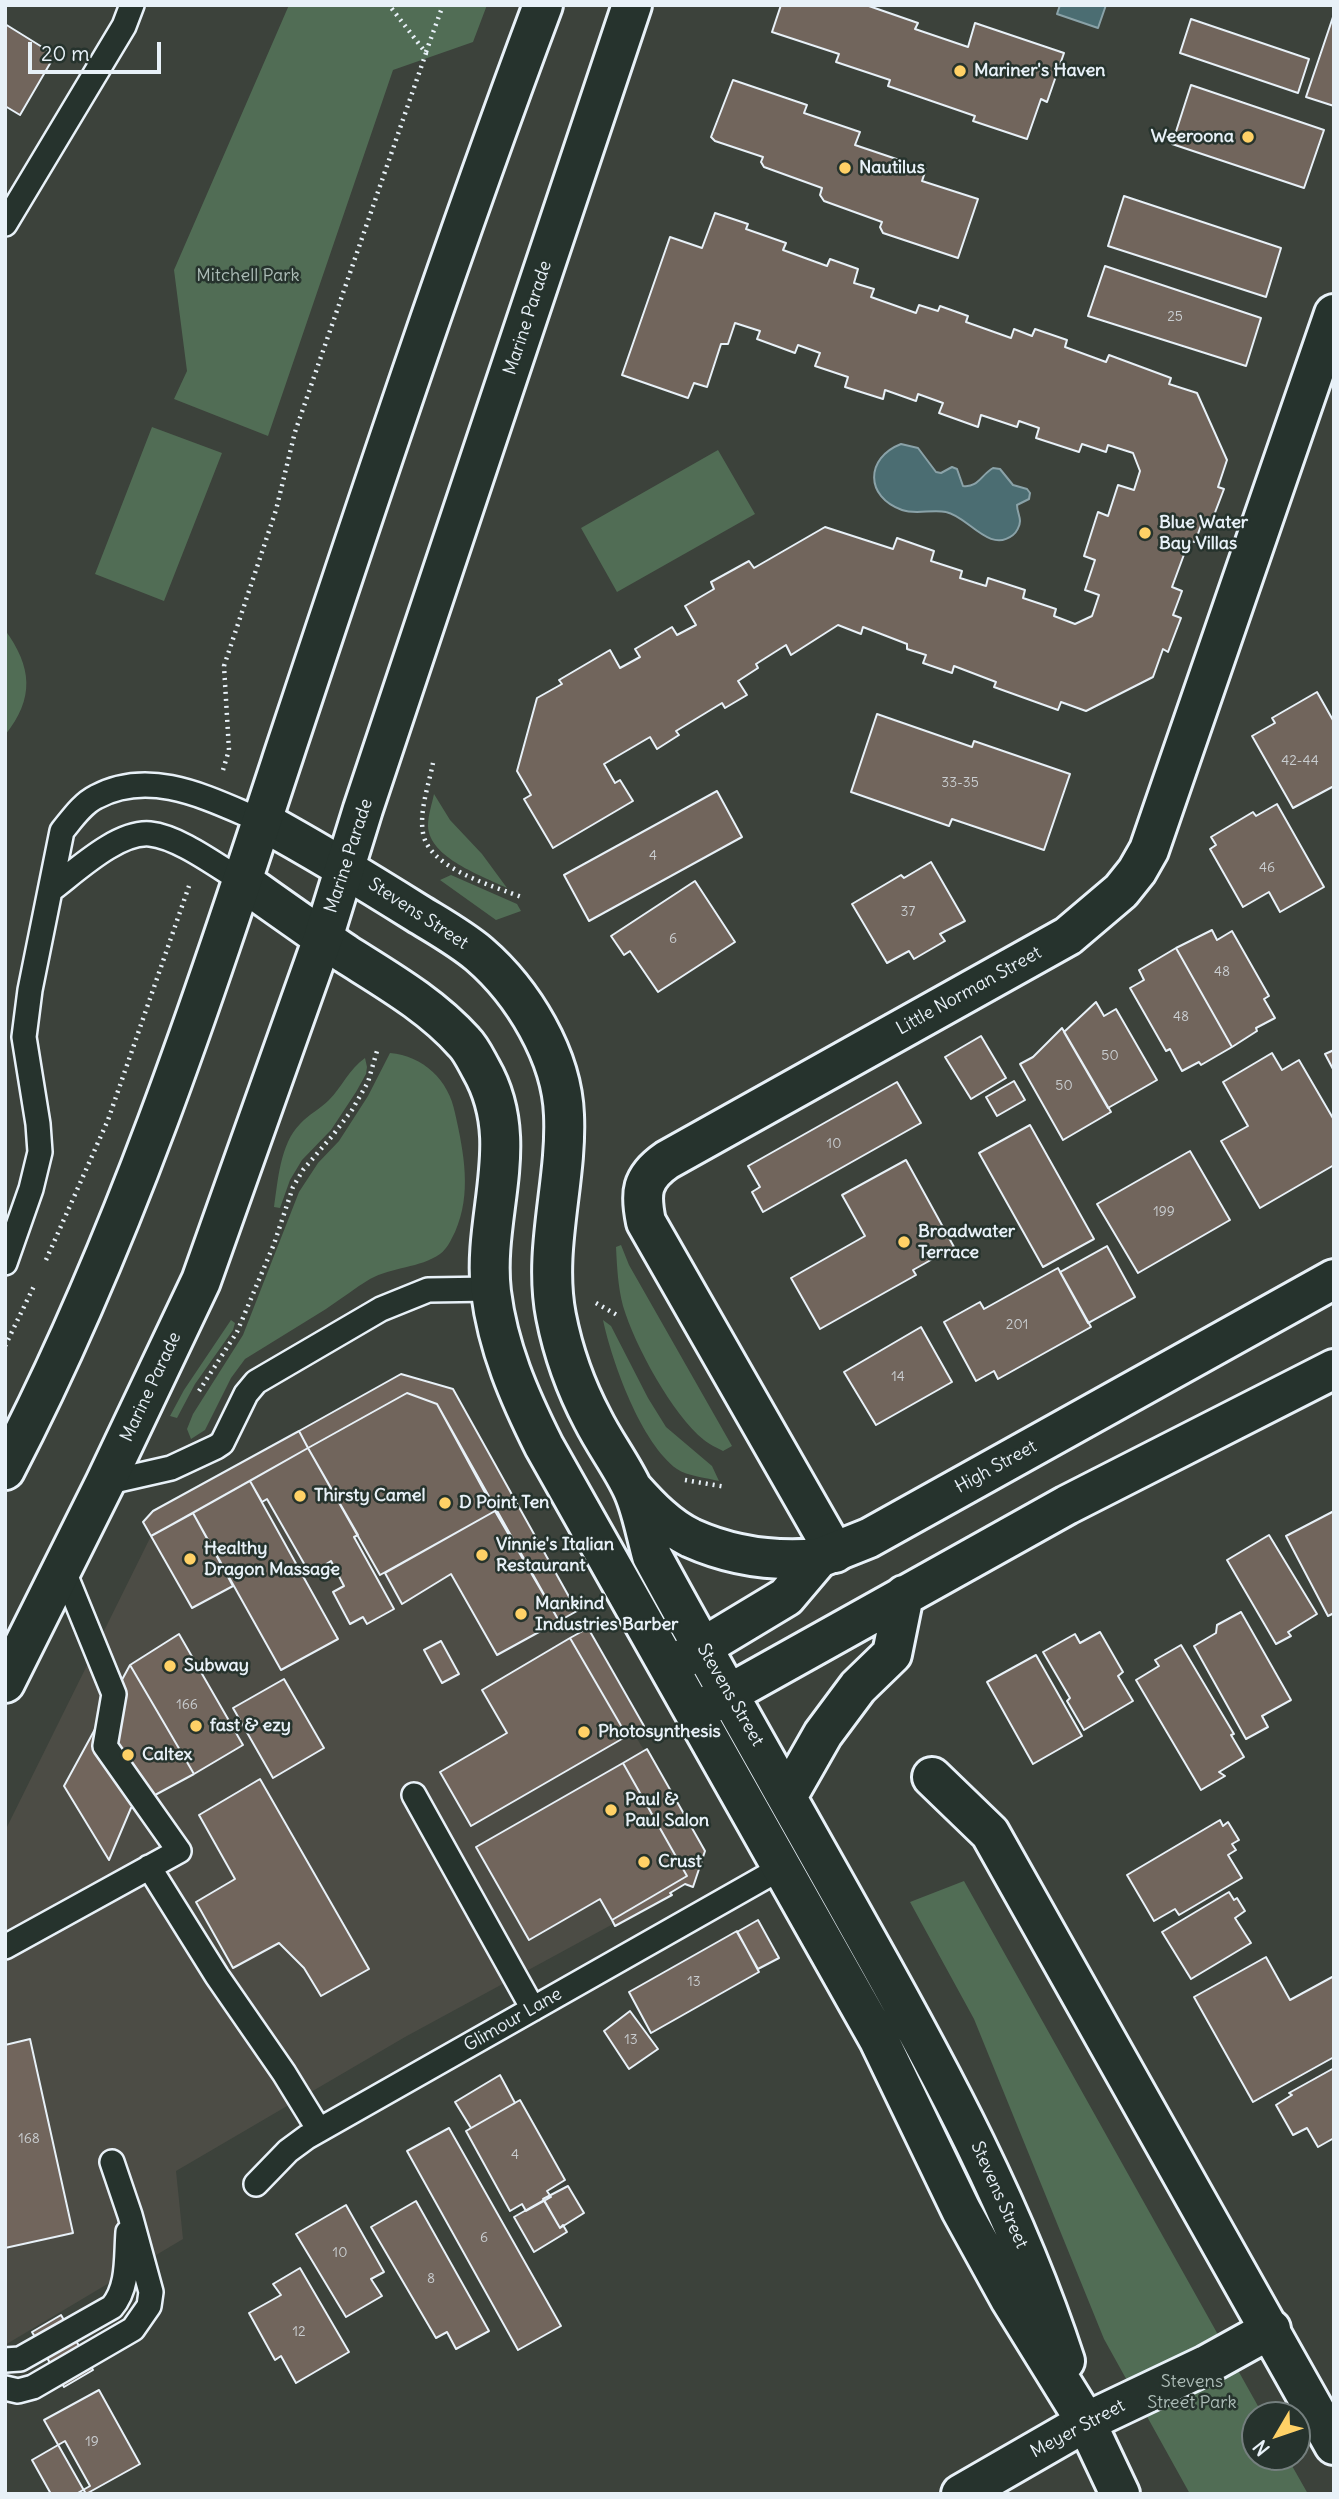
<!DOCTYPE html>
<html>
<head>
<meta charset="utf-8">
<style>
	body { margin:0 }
	#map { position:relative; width:1339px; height:2499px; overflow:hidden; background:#3c423b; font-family:Delius,sans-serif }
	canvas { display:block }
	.frame { position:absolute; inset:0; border:7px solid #e8f1f8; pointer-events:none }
	.north { position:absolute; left:1241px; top:2401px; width:70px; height:70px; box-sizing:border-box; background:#26332d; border:2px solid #747f7e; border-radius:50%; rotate:231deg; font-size:19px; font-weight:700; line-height:28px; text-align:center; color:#e8f1f8 }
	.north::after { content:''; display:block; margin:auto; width:24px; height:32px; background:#ffd166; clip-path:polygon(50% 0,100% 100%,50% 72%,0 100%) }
	.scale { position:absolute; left:28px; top:42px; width:133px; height:32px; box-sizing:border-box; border:4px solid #e8f1f8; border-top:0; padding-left:9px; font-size:21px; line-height:24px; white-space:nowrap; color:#e8f1f8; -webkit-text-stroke:5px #26332d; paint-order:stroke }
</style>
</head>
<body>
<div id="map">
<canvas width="1339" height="2499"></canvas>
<div class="frame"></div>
<div class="north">N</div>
<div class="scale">20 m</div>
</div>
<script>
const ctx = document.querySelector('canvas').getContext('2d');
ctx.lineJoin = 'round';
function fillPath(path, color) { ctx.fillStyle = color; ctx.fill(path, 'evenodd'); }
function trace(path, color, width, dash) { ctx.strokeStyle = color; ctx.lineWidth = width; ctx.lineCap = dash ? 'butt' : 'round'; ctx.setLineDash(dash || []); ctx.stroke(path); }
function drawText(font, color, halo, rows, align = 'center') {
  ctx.font = font + ' Delius,sans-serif'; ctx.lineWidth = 5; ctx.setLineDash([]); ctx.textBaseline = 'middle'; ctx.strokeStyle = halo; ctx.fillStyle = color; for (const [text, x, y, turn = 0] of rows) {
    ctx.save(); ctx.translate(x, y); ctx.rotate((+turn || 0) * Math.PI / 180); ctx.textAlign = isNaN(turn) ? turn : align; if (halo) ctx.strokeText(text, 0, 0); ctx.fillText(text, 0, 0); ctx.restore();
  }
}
fillPath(new Path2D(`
	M308 1448 465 1458 704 1848 694 1880 405 2037 176 2171 183 2239 5 2345V1831L151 1536Z`), '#4c4c45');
fillPath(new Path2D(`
	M289 5H487L473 42 393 70 268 436 174 399 187 371 174 270Z
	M152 427 222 453 164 601 95 574Z
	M718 450 755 514 617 592 581 528Z
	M5 630C32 667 35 698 5 735Z
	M434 794 450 820 482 854 507 888C483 876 429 858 428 826 428 815 432 804 434 794Z
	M451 875 517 904 521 911 496 920 440 880Z
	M390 1053C423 1056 449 1080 455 1113 464 1153 472 1194 455 1232 451 1240 447 1249 440 1254 420 1268 392 1267 370 1279 355 1288 341 1299 326 1309 299 1326 272 1342 245 1359L231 1378 205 1430 191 1439 187 1429 193 1414 243 1335 299 1192 318 1163 339 1141 368 1096Z
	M365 1058 367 1067 366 1074 356 1092 331 1130 302 1160 290 1180 280 1208 274 1207C278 1181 280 1144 300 1124 308 1115 320 1109 329 1100 342 1087 349 1069 365 1058Z
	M621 1245 629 1265 732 1446 723 1451C717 1448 709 1444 704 1440 672 1414 635 1346 623 1306 618 1287 617 1267 616 1247Z
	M231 1320 235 1323 233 1330 195 1384 177 1418 170 1416 184 1390Z
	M603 1320 611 1326 648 1398 666 1427 712 1466 719 1481C707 1478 687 1476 677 1469 641 1443 612 1362 603 1320Z
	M964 1881 1263 2415H1255V2457H1287L1308 2494H1190L1104 2339 974 2019 910 1902Z`), '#516d55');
const water = new Path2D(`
	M1060 5H1106L1098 28 1057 14Z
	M901 444 918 448 936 472 941 473 952 467 957 469 963 486C978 488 981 475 993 468L1000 469 1013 485 1027 489 1030 493 1029 499 1017 505C1017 511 1020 516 1020 521 1020 526 1016 533 1013 535 989 554 968 516 946 512 932 509 916 515 902 510 865 497 865 458 901 444Z`);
fillPath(water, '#4b6d72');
trace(water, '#8aa2a8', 2);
const building = new Path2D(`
	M781 5H866L918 23 915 29 968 47 975 23 1064 53 1047 102 1041 99 1027 139 973 121 975 116 888 86 890 80 836 62 839 54 772 32Z
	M1334 14V106L1306 97Z
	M1191 19 1309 59 1298 93 1180 53Z
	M5 24 55 55 20 115 5 106Z
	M733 80 807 105 804 113 860 132 855 145 926 169 922 181 978 199 958 258 883 233 880 227 882 222 824 201 820 195 822 188 764 167 761 162 763 157 715 141 711 137Z
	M1191 85 1324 130 1304 188 1172 144Z
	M1124 196 1281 248 1266 297 1108 246Z
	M715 213 748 224 746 229 786 243 783 250 827 266 830 259 858 269 854 283 874 289 871 297 916 313 919 305 938 311 940 306 968 316 966 322 1011 338 1014 329 1032 336 1035 329 1067 340 1065 347 1106 362 1109 355 1171 378 1169 384 1197 393 1227 460 1218 487 1224 489 1211 523 1203 520 1195 542 1189 541 1172 587 1182 591 1173 615 1181 618 1168 652 1163 649 1153 677 1086 711 1061 702 1058 710 994 687 996 682 954 666 952 673 923 663 926 655 907 649V644L863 627 861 634 838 625 791 655 786 645 756 664 758 668 738 681 747 695 725 708 722 703 676 731 679 735 657 749 650 737 604 764 615 783 620 780 633 801 553 848 524 799 531 795 517 771 537 698 562 684 559 680 610 650 620 668 640 657 635 649 672 627 677 635 696 625 685 606 714 589 711 582 749 561 754 568 825 527 893 549 897 538 934 551 931 561 962 571 960 578 986 586 988 578 1025 590 1023 598 1056 609 1054 616 1075 624 1092 616 1099 595 1085 590 1095 560 1084 556 1098 512 1108 516 1118 485 1134 490 1140 471 1133 453 1108 445 1106 452 1082 444 1079 452 1036 438 1039 428 1019 421 1017 427 981 415 978 427 939 413 943 403 918 394 916 401 885 390 883 399 845 387 848 377 815 366 820 353 798 345 795 353 757 339 760 331 735 323 728 344H721L707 387 694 383 688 398 622 375 670 237 702 248Z
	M1105 266 1261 318 1246 366 1088 316Z
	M1317 692 1334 722V786L1293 808 1252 736 1275 723 1272 718Z
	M877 714 972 747 974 741 1070 774 1044 850 952 819 949 826 851 792Z
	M717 791 742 837 589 921 564 875Z
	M1277 804 1324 887 1280 912 1269 892 1243 907 1210 849 1216 845 1211 837 1253 812 1256 816Z
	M931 862 965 921 940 934 945 941 914 959 909 951 887 963 852 904 901 875 904 878Z
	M695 881 735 942 658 992 630 951 624 955 611 936Z
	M1212 930 1217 940 1232 931 1269 996 1264 999 1275 1018 1256 1028 1257 1031 1232 1047 1176 948Z
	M1176 948 1232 1047 1201 1065 1199 1062 1182 1071 1170 1049 1166 1051 1130 988 1144 980 1139 970Z
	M1096 1002 1104 1016 1116 1009 1157 1080 1108 1108 1064 1032Z
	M1062 1028 1111 1112 1063 1140 1020 1064 1033 1057Z
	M981 1036 1006 1078 971 1099 945 1057Z
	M1334 1050V1071L1325 1054Z
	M1272 1053 1282 1070 1299 1060 1334 1120V1165L1260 1208 1221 1141 1248 1126 1223 1082Z
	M1014 1081 1025 1100 997 1116 986 1097Z
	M897 1082 921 1123 763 1212 752 1192 760 1187 748 1166Z
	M1030 1125 1094 1239 1043 1267 979 1153Z
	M1190 1151 1230 1220 1138 1273 1097 1204Z
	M906 1160 954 1247 913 1270 916 1275 820 1329 791 1278 865 1236 842 1195Z
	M1107 1246 1135 1297 1088 1323 1060 1272Z
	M1058 1268 1091 1327 998 1379 994 1371 976 1381 944 1322 980 1302 984 1309Z
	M921 1327 952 1382 876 1425 844 1372Z
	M401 1374 453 1389 577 1611 559 1621 437 1404 407 1393 308 1448 299 1431Z
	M407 1393 437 1404 495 1511 380 1575 308 1448Z
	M299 1431 308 1448 151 1536 143 1522 153 1511Z
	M308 1448 358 1535 354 1537 394 1609 367 1624 363 1617 350 1624 333 1592 344 1586 331 1561 310 1574 267 1499 262 1502 250 1481Z
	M250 1481 338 1639 281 1670 193 1513Z
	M495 1511 559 1621 497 1655 451 1574 402 1604 385 1573Z
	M1334 1511V1613L1328 1616 1286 1536Z
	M193 1513 233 1586 192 1608 151 1536Z
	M1269 1535 1317 1614 1288 1632 1291 1636 1276 1644 1227 1560Z
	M1241 1612 1291 1700 1262 1716 1268 1727 1246 1739 1194 1646 1216 1633 1217 1625Z
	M588 1628 644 1726 627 1736 570 1638Z
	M1100 1632 1123 1672 1118 1676 1133 1701 1084 1730 1067 1701 1070 1698 1043 1652 1075 1634 1080 1643Z
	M179 1634 243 1745 194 1774 130 1665Z
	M570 1638 627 1736 471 1826 440 1772 507 1733 482 1690Z
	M441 1641 459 1674 442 1683 424 1650Z
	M1181 1645 1234 1734 1231 1735 1244 1757 1219 1772 1225 1776 1201 1790 1136 1680 1159 1666 1155 1660Z
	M1036 1655 1082 1736 1033 1764 987 1682Z
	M130 1665 194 1774 131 1808 109 1860 64 1786Z
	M284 1679 324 1748 273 1778 233 1708Z
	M647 1749 705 1851 693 1887 685 1884 670 1893 672 1895 615 1926 612 1920 687 1876 623 1763Z
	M623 1763 687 1876 612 1920 600 1899 529 1940 476 1847Z
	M260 1779 369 1969 321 1996 304 1968 279 1943 233 1968 196 1902 235 1879 199 1815Z
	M1220 1820 1223 1826 1228 1822 1239 1840 1232 1844 1236 1850 1228 1855 1242 1878 1179 1915 1175 1909 1154 1921 1127 1875Z
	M1229 1892 1234 1900 1237 1898 1245 1911 1235 1918 1251 1943 1191 1979 1162 1932Z
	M758 1920 779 1958 758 1969 737 1932Z
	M737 1931 759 1972 651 2033 629 1992Z
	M1266 1957 1290 2000 1334 1976V2057L1253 2102 1194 1997Z
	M630 2011 658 2049 629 2069 604 2031Z
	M30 2039 73 2233 5 2248V2045Z
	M1334 2068V2138L1318 2147 1307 2128 1293 2135 1276 2105 1292 2095 1289 2093Z
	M500 2075 515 2103 471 2128 455 2102Z
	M520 2100 565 2180 547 2191 551 2197 526 2211 522 2204 510 2211 466 2131Z
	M449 2128 561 2326 518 2350 407 2151Z
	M568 2186 584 2213 560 2228 543 2199Z
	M544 2200 560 2228 563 2225 567 2232 534 2252 514 2217Z
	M416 2201 489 2331 456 2349 447 2332 436 2338 371 2227Z
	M346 2205 384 2272 371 2279 382 2296 346 2317 296 2234Z
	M300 2268 349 2352 296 2383 281 2356 275 2360 249 2313 281 2295 273 2284Z
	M61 2315 93 2370 64 2387 32 2332Z
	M99 2390 140 2464 86 2494 44 2420Z
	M65 2441 90 2486 76 2494H51L32 2460Z`);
fillPath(building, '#71655c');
trace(building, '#e8f1f8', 2);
const lane = new Path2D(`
	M5 224 124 26 132 5
	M52 889C76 871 118 831 150 834 179 837 217 866 242 881
	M5 1263 31 1189 40 1152 38 1124 24 1037 30 990 62 831C72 819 82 804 96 797 152 767 211 800 262 821
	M105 1483 171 1468 216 1447 222 1443 246 1394 256 1382 381 1309 428 1290 491 1289
	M414 1795 533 2009
	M149 1867 217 1976 284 2073 319 2130
	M5 1947 179 1851 105 1746 114 1694 63 1569
	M256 2184 288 2151 307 2137 781 1868
	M5 2360 20 2359 112 2307C129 2287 126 2257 128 2232
	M5 2388 18 2391 33 2387 133 2329 149 2306 151 2292 130 2215 112 2162`);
const street = new Path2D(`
	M835 1553 646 1222C640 1193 641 1178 667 1160L1068 936 1121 891 1137 871 1149 850 1334 314
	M932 1777 990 1833 1334 2445
	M961 2494 1086 2422 1206 2365 1271 2329`);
const secondary = new Path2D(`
	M262 821C315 850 366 881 417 913 438 926 460 938 479 954 523 992 562 1056 564 1115 567 1182 543 1249 556 1316 563 1352 576 1388 593 1420 605 1444 622 1466 633 1490 642 1510 646 1534 652 1556 721 1683 794 1809 864 1935 941 2072 1016 2211 1065 2361
	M242 881C276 905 311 930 346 954 387 980 431 1005 464 1042 471 1049 476 1060 481 1069 523 1142 482 1215 491 1292 498 1348 519 1396 544 1446L879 2040 961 2210 1010 2299 1086 2422 1120 2494
	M633 1489C649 1507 668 1527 691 1538 731 1556 776 1562 819 1558
	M683 1659 786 1597 819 1558 869 1538 1334 1279
	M707 1706 1067 1505 1334 1369
	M787 1797 823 1734 858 1687 892 1654 904 1595`);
const highway = new Path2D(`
	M5 1470C124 1242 204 997 284 754 367 504 450 253 543 5
	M5 1683 105 1483 201 1281 323 938 363 809 632 5`);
trace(lane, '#e8f1f8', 28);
trace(street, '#e8f1f8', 44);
trace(secondary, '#e8f1f8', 44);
trace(highway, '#e8f1f8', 44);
trace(new Path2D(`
	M426 52 443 5
	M433 763C429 784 419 811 423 833 429 869 494 886 524 898
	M223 770 229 750 224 666 276 510 295 432 426 53 389 5
	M46 1260 108 1120 189 886
	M596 1303 617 1315
	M5 1346 35 1284
	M199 1391 237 1332 274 1244 293 1187 303 1170 333 1135 352 1110 368 1082 377 1051
	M685 1480 726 1487`), '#e8f1f8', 4.5, [2, 5]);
trace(lane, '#26332d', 23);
trace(street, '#26332d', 38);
trace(secondary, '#26332d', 38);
trace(highway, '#26332d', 38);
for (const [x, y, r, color] of [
	[960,71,7,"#ffd166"],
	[1248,137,7,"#ffd166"],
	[845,168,7,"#ffd166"],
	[1145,533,7,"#ffd166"],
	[904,1242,7,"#ffd166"],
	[300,1496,7,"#ffd166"],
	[445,1503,7,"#ffd166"],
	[482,1555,7,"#ffd166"],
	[190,1559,7,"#ffd166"],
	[521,1614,7,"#ffd166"],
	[170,1666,7,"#ffd166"],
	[196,1726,7,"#ffd166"],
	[584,1732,7,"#ffd166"],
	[128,1755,7,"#ffd166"],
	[611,1810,7,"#ffd166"],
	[644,1862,7,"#ffd166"]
]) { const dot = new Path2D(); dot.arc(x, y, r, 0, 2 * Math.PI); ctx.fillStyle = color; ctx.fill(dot); trace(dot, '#26332d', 2.5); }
drawText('14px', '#caced1', null, [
	["25",1175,317],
	["42-44",1300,761],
	["33-35",960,783],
	["4",653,856],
	["46",1267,868],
	["37",908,912],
	["6",673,939],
	["48",1222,972],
	["48",1181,1017],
	["50",1110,1056],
	["50",1064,1086],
	["10",834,1144],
	["199",1164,1212],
	["201",1017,1325],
	["14",898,1377],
	["166",187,1705],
	["13",694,1982],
	["13",631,2040],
	["168",29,2139],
	["4",515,2155],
	["6",484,2238],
	["10",340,2253],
	["8",431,2279],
	["12",299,2332],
	["19",92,2442]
]);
drawText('bold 18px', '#e8f1f8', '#26332d', [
	["Mariner's Haven",974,71],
	["Weeroona",1234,137,"right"],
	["Nautilus",859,168],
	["Blue Water",1159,523],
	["Bay Villas",1159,544],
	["Broadwater",918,1232],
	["Terrace",918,1253],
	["Thirsty Camel",314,1496],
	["D Point Ten",459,1503],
	["Vinnie's Italian",496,1545],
	["Restaurant",496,1566],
	["Healthy",204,1549],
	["Dragon Massage",204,1570],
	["Mankind",535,1604],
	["Industries Barber",535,1625],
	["Subway",184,1666],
	["fast & ezy",210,1726],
	["Photosynthesis",598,1732],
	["Caltex",142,1755],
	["Paul &",625,1800],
	["Paul Salon",625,1821],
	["Crust",658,1862]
], 'left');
drawText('18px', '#acbcb7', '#26332d', [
	["Mitchell Park",248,276],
	["Stevens",1192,2382],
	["Street Park",1192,2403]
]);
drawText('18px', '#e8f1f8', '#26332d', [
	["Marine Parade",528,318,-72],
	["Marine Parade",349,856,-72],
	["Stevens Street",418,914,33],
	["Little Norman Street",969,991,-29],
	["Marine Parade",151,1387,-65],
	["High Street",996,1467,-29],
	["Stevens Street",730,1695,60],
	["Glimour Lane",513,2020,-30],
	["Stevens Street",999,2195,66],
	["Meyer Street",1078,2429,-28]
]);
</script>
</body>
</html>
